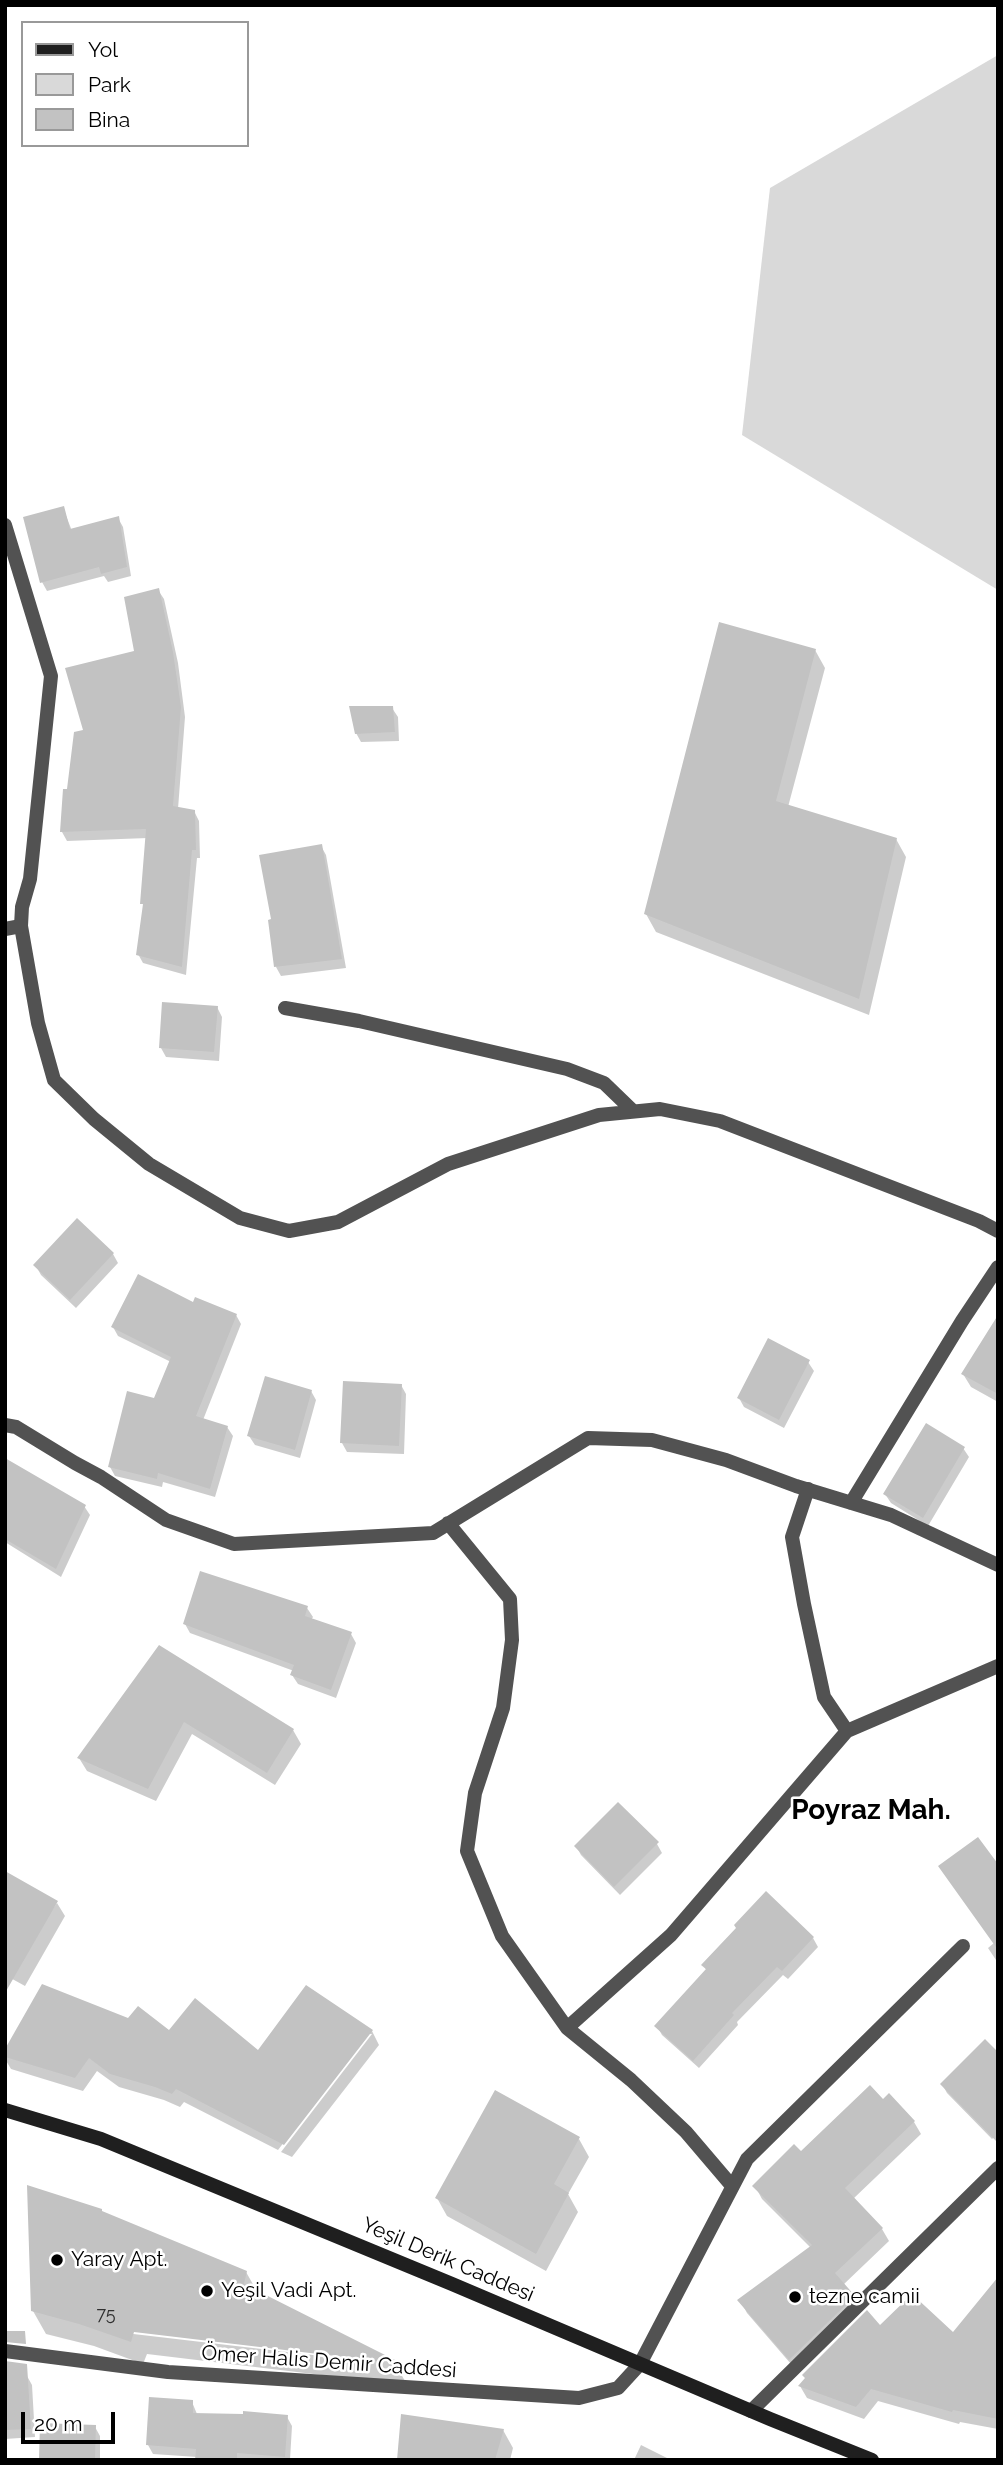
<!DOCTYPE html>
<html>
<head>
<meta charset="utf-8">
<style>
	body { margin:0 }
	#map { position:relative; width:1003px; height:2465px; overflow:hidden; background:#fff; font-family:Raleway,sans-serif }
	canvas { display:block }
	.frame { position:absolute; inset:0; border:7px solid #000; pointer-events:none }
	.legend { position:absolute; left:21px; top:21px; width:228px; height:126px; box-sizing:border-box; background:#fff; border:2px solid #999; margin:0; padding:9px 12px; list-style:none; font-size:21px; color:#000 }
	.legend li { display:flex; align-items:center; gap:14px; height:35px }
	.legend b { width:35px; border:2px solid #999 }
	.scale { position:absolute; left:21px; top:2412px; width:94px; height:32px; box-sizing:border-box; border:4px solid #000; border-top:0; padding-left:9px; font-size:21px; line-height:24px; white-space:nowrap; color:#000; -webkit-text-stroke:5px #fff; paint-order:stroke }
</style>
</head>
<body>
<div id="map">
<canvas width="1003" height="2465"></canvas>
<div class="frame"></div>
<ul class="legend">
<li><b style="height:9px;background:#1f1f1f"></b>Yol</li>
<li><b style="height:19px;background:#d9d9d9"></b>Park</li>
<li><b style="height:19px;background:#c2c2c2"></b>Bina</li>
</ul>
<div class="scale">20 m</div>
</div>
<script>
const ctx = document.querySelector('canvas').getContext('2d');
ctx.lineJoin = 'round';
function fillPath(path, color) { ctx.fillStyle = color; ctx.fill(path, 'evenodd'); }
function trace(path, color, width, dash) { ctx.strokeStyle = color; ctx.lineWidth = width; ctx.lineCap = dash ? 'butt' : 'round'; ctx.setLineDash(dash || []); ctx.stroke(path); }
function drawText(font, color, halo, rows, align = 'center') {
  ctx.font = font + ' Raleway,sans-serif'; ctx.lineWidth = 5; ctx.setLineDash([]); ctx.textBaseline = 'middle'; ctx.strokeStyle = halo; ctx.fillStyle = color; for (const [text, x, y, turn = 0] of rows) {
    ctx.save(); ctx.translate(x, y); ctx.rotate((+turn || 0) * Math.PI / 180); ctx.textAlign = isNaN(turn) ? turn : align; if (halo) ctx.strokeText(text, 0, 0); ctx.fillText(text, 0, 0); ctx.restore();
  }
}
fillPath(new Path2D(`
	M998 55V590L742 435 770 188Z`), '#d9d9d9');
fillPath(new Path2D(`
	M63 508 72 531 118 518 123 527 131 576 108 582 104 576 47 591 42 582Z
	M158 590 164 599 178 663 185 717 178 809 194 811 199 821 200 858H197L186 975 143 963 138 954 144 906 142 903 148 838 67 841 62 832 68 790 85 732 136 652Z
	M815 650 825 668 788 807 896 839 906 857 869 1015 656 932 646 914Z
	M392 708 398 717 399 741 361 742 356 733Z
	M321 846 326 855 346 968 281 976 276 967Z
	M217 1007 222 1017 219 1061 166 1057 161 1048Z
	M77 1221 113 1254 118 1263 76 1308 41 1275 36 1266Z
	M194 1304 236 1315 241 1324 203 1420 227 1427 233 1436 215 1497 163 1482 162 1487 115 1476 110 1467 155 1400 171 1362 118 1336 113 1327Z
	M998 1318V1402L971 1387 963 1374Z
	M808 1362 814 1371 784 1428 744 1407 739 1398Z
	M401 1385 406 1394 404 1454 347 1452 342 1443Z
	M311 1391 316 1400 300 1458 255 1445 249 1436Z
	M963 1448 969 1457 928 1526 891 1503 885 1494Z
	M5 1461 84 1506 90 1515 61 1577 5 1542Z
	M307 1608 313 1617 311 1620 351 1634 356 1643 336 1698 298 1684 292 1675 294 1671 190 1633 185 1624Z
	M159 1647 293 1730 301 1744 275 1785 192 1734 156 1801 87 1771 79 1758Z
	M657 1844 662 1853 620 1895 581 1855 576 1846Z
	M998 1867V1963L988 1948 994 1943Z
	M57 1903 65 1916 25 1986 5 1975Z
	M813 1938 818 1947 788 1979 783 1975 737 2022 738 2025 699 2068 662 2035 657 2026 707 1971 703 1965Z
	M128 2020 169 2032 258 2052 372 2031 379 2045 292 2157 281 2152 372 2034H367L278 2150 184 2102 180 2107 164 2100 119 2087 97 2071 83 2091 11 2069 5 2059V2053Z
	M942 2084 998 2133 992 2139 947 2093Z
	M883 2101 914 2122 921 2134 853 2199 882 2229 889 2241 843 2285 860 2309 797 2371 747 2313 740 2300 811 2248 762 2199 755 2186 801 2153Z
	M579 2139 589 2157 568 2194 578 2212 546 2271 447 2216 437 2198Z
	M246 2272 258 2293 394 2362 405 2381V2385L147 2354 143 2364 94 2346 46 2334 33 2311ZM125 2330 360 2357 364 2361 125 2333Z
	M998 2294V2429L960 2422 959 2424 878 2401 864 2419 807 2398 800 2386 880 2328 953 2334Z
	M27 2376 32 2385 35 2437 5 2439V2377Z
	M192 2402 197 2414 287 2417 292 2426 290 2460H197V2457L153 2454 148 2445Z
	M95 2427 100 2436V2460H41Z
	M503 2430 513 2448 510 2460H398Z
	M641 2445 671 2460H634Z`), '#0003');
fillPath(new Path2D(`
	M64 506 70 529 119 516 127 567 101 574 99 567 40 583 23 517Z
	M159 588 173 652 181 707 173 806 195 810 196 850H192L182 967 136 955 143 904H140L146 829 60 832 63 789H67L74 732 83 730 65 668 134 651 124 597Z
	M719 622 816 649 776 801 897 838 859 999 644 914Z
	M349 706H393L395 732 355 734Z
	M322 844 342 959 274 967 268 920 271 919 259 855Z
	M162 1002 218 1006 214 1052 159 1048Z
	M77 1218 114 1253 70 1300 33 1265Z
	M138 1274 193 1302 195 1297 237 1314 196 1416 228 1426 210 1489 158 1473 157 1479 108 1467 127 1391 154 1398 171 1357 111 1327Z
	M998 1315V1394L961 1374Z
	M768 1338 810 1360 779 1420 737 1398Z
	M265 1376 312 1390 295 1450 247 1436Z
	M343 1381 402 1384 399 1446 340 1443Z
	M926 1423 965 1447 923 1518 883 1494Z
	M5 1458 86 1505 56 1569 5 1539Z
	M200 1571 308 1606 305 1616 352 1632 331 1690 290 1675 294 1665 183 1624Z
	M159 1645 294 1729 267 1773 184 1722 148 1789 77 1758Z
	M618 1802 659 1842 614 1887 574 1846Z
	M978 1837 998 1864V1950L938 1866Z
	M5 1871 58 1901 5 1993Z
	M766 1891 814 1937 782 1971 777 1967 732 2013 734 2015 693 2061 654 2026 706 1969 701 1965 736 1928 734 1925Z
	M42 1984 128 2018 138 2006 169 2030 195 1998 258 2050 306 1985 373 2030 284 2145 176 2089 172 2094 155 2087 110 2074 89 2058 75 2078 5 2057V2049Z
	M985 2039 998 2052V2143L940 2084Z
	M870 2085 883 2099 889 2093 915 2121 845 2188 883 2228 835 2273 855 2296 789 2360 737 2300 812 2245 752 2186 794 2144 801 2151Z
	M495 2090 580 2137 554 2184 569 2193 536 2254 435 2198Z
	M27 2185 102 2209V2211L247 2271 244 2284 395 2360 394 2363 134 2332 131 2342 79 2324 31 2311Z
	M998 2277V2419L953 2410 952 2412 871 2389 856 2407 798 2386 805 2378 802 2375 867 2310 880 2325 912 2294 953 2332Z
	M5 2331H25L26 2344 5 2342Z
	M5 2361 27 2364 31 2429 5 2430Z
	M149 2397 193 2400V2413L243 2414V2411L288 2415 285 2457 237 2453V2460H195L196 2449 146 2445Z
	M401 2414 504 2429 495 2460H397Z
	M40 2423 96 2425 95 2460H39Z`), '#c2c2c2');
trace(new Path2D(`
	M5 525 51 676 30 879 22 907 21 926 38 1023 54 1080 94 1119 149 1164 240 1218 289 1231 338 1222 448 1164 599 1115 660 1109 720 1121 979 1221 998 1231
	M285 1008 359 1021 567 1069 604 1083 633 1111
	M5 1425 16 1427 75 1463 101 1477 166 1520 234 1544 433 1533 588 1438 652 1440 726 1460 796 1486 891 1515 998 1565
	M808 1489 792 1537 804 1604 824 1697 847 1731
	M851 1503 962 1321 998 1267
	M448 1523 510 1599 512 1640 503 1708 475 1793 467 1851 502 1936 567 2028 631 2080 686 2132 732 2186
	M567 2028 671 1935 847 1731 998 1666
	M640 2364 747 2159 963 1946
	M751 2411 998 2168`), '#525252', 14);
trace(new Path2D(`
	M5 929 21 926
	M5 2351 168 2372 579 2398 618 2388 640 2364`), '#525252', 14);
trace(new Path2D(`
	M5 2110 101 2139 452 2284 770 2419 872 2460`), '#1f1f1f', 14);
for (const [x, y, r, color] of [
	[57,2260,7,"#000"],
	[207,2291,7,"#000"],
	[795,2297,7,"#000"]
]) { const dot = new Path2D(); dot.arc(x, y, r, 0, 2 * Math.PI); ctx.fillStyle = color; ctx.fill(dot); trace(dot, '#fff', 2.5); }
drawText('18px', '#303030', null, [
	["75",106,2315]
]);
drawText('21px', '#000', '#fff', [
	["Yaray Apt.",71,2260],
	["Yeşil Vadi Apt.",221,2291],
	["tezne camii",809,2297]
], 'left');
drawText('21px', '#000', '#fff', [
	["Yeşil Derik Caddesi",448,2260,23],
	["Ömer Halis Demir Caddesi",329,2362,4]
]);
drawText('bold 28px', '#000', '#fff', [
	["Poyraz Mah.",871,1811]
]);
</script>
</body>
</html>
